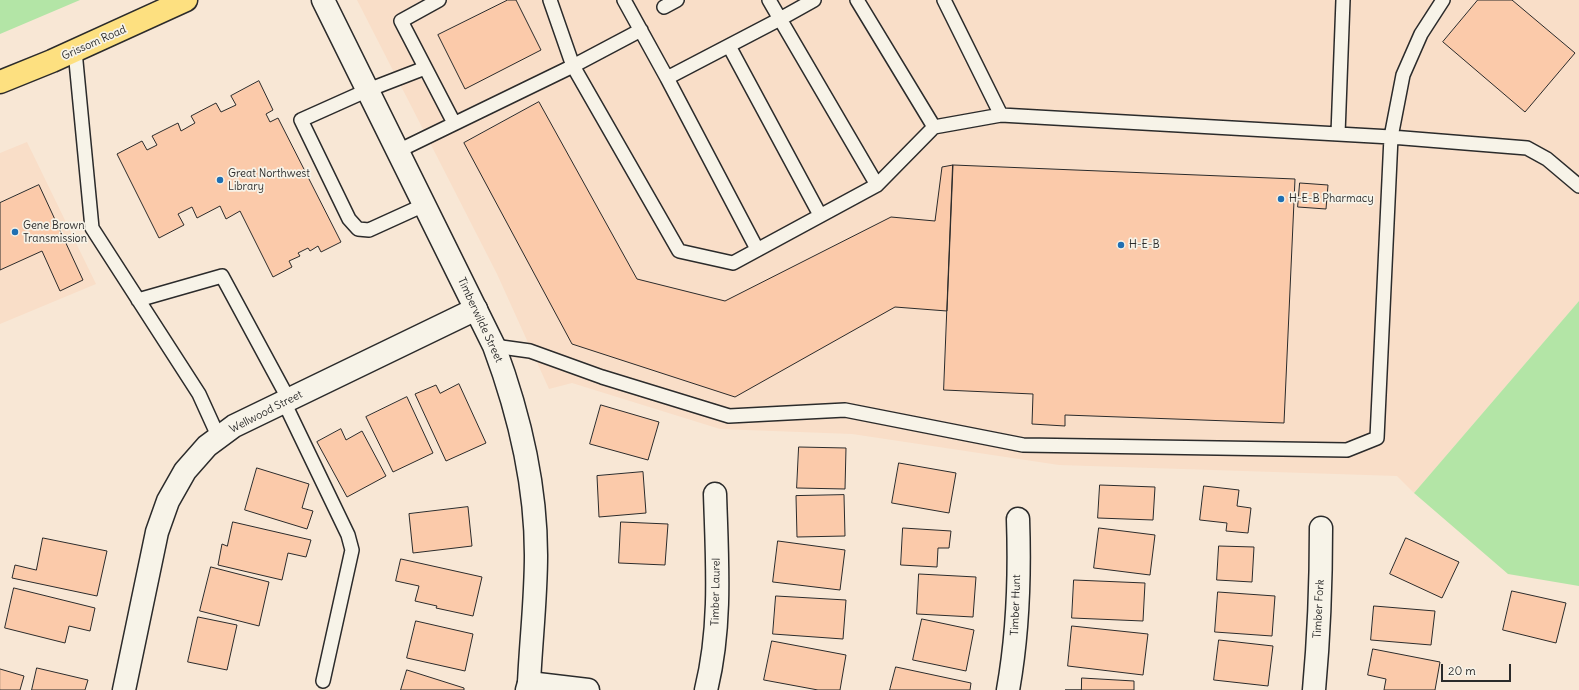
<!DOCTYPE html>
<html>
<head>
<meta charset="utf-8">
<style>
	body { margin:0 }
	#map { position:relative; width:1579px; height:690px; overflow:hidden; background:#f8e7d5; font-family:Delius,sans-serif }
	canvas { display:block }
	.scale { position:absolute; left:1441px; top:664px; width:70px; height:18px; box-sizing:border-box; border:2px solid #2b2b2b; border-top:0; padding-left:5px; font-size:12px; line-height:14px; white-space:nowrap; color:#2b2b2b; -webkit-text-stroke:3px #f7f3e8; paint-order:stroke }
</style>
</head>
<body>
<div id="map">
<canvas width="1579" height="690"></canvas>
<div class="scale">20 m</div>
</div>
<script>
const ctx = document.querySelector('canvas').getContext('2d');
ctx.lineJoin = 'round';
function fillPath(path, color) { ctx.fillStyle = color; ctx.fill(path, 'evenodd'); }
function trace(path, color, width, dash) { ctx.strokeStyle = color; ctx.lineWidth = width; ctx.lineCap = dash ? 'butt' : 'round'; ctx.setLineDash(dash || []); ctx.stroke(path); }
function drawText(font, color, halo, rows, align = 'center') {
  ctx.font = font + ' Delius,sans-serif'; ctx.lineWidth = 3.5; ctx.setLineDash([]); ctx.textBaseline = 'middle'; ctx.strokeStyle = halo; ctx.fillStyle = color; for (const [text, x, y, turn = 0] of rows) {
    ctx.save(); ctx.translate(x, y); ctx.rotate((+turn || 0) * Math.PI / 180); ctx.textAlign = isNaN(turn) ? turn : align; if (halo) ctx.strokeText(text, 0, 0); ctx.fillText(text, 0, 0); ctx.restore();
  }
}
fillPath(new Path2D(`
	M357 0H1579V301L1414 493 1397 476 1059 465 852 434 720 429 572 383 549 389 497 274Z
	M27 142 96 284 0 324V153Z`), '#f9dec8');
fillPath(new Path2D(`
	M0 0H80L0 34Z
	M1579 301V586L1508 574 1414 493Z`), '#b3e5a6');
const building = new Path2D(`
	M508 0H516L541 50 465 89 438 35Z
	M1478 0H1512L1575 53 1525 112 1443 42Z
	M259 81 273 110 266 114 270 122 278 118 341 242 321 252 318 246 310 251 308 248 298 253 300 256 289 261 292 267 273 277 240 211 226 219 220 206 197 218 192 207 178 214 184 225 159 238 117 154 142 141 147 150 157 145 152 136 178 123 181 131 195 123 191 116 216 103 221 112 236 105 231 96Z
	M539 102 637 279 725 301 891 217 935 221 942 167 953 165 947 311 895 307 735 397 572 344 464 143Z
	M953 165 1295 179 1284 423 1065 415V426L1032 424 1033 394 944 390Z
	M1300 183 1328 185 1326 209 1298 207Z
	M39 185 83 280 60 291 42 251 0 270V203Z
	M459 384 486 443 446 461 415 394 436 385 440 393Z
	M407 397 433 453 393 472 366 417Z
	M601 405 659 422 648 460 590 444Z
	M341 429 346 440 362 431 386 476 347 497 317 442Z
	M799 447 846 448 845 489 797 488Z
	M899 463 956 473 949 513 892 503Z
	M257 468 309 484 302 508 313 511 307 529 245 510Z
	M643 472 646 513 599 517 597 476Z
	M1100 485 1155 487 1153 520 1098 518Z
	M1204 486 1239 490 1237 506 1251 508 1248 533 1226 531 1227 523 1200 520Z
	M844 495 845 536 797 537 796 496Z
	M468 507 472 546 413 553 409 514Z
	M233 522 311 540 306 557 288 553 282 580 218 565 222 544 227 546Z
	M621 522 668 524 665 565 619 563Z
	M903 528 951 531 949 548H938L937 567 901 565Z
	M1099 528 1155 535 1150 575 1094 568Z
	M43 538 107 551 97 596 12 578 15 565 36 570Z
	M1406 538 1459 562 1442 598 1390 574Z
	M778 541 845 550 840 590 773 582Z
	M1219 546 1254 547 1252 582 1217 580Z
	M401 559 482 577 473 616 436 608 437 606 415 601 419 586 396 581Z
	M211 567 269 582 259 626 200 611Z
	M919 574 976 577 973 617 917 614Z
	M1074 580 1145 583 1143 621 1072 618Z
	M14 588 95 608 90 631 69 626 65 643 5 628Z
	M1512 591 1566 603 1556 643 1503 630Z
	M1218 592 1275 596 1272 636 1215 632Z
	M776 596 846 600 843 639 773 634Z
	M1374 606 1435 611 1431 645 1371 640Z
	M198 617 237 625 227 670 188 662Z
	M922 619 974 630 966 671 913 660Z
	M416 621 473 634 465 671 407 658Z
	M1072 626 1148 634 1143 675 1068 666Z
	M1219 640 1273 646 1268 686 1214 680Z
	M772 641 846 655 840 690H818L764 680Z
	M1373 649 1440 662 1435 690H1384L1386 679 1368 675Z
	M896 667 971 683 970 690H890Z
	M37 668 88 680 85 690H32Z
	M0 669 24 676 20 690H0Z
	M407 670 464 688V690H401Z
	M1082 678 1134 681V690H1065H1081Z`);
fillPath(building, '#fbcaaa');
trace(building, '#2b2b2b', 1);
const lane = new Path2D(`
	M439 0 401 21 454 123
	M550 0 573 66 641 30
	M624 0 667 78 780 19 877 185
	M769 0 780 19 814 0
	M857 0 934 127
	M944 0 1001 115 1391 137 1527 148 1547 159 1579 186
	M664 7 677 0
	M729 46 820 215
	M75 51 92 228 199 394 219 438
	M667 78 757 249
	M1338 134 1343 0
	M398 151 573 66 679 251 733 263 877 185 934 127 1001 115
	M424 205 369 230 358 229 349 219 301 120 368 90 425 68
	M138 300 222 276 289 400
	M494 346 530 351 602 377 729 416 845 410 1023 445 1347 450 1377 438 1391 137 1403 75 1421 34 1443 0
	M284 402 348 535 352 550 323 681`);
const street = new Path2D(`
	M529 683 588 690
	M124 690 157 532 168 501 185 471 207 446 234 426 476 309
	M706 690C722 626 717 559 715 494
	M1008 690C1018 634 1020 576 1018 519
	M1314 690C1319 636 1321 582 1321 528`);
const secondary = new Path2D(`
	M323 0 494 346C519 413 536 484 536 555 536 598 531 640 529 683L527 690`);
const primary = new Path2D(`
	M0 82 52 61 186 0`);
trace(lane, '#2b2b2b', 16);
trace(street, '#2b2b2b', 25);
trace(secondary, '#2b2b2b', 25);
trace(primary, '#2b2b2b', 25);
trace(lane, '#f7f3e8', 13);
trace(street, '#f7f3e8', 22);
trace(secondary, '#f7f3e8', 22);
trace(primary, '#fde080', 22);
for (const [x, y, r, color] of [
	[220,180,4,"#1f6fb2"],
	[1281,199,4,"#1f6fb2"],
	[15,232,4,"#1f6fb2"],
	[1121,245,4,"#1f6fb2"]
]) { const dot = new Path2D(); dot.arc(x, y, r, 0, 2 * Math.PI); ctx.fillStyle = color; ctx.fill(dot); trace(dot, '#f7f3e8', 1.5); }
drawText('11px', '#2b2b2b', '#f7f3e8', [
	["Grissom Road",94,43,-24],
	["Timberwilde Street",480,320,65],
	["Wellwood Street",266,412,-27],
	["Timber Laurel",716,592,-89],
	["Timber Hunt",1016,605,-88],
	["Timber Fork",1319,609,-87]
]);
drawText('11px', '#2b2b2b', '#f7f3e8', [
	["Great Northwest",228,174],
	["Library",228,187],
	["H-E-B Pharmacy",1289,199],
	["Gene Brown",23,226],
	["Transmission",23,239],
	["H-E-B",1129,245]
], 'left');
</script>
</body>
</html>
